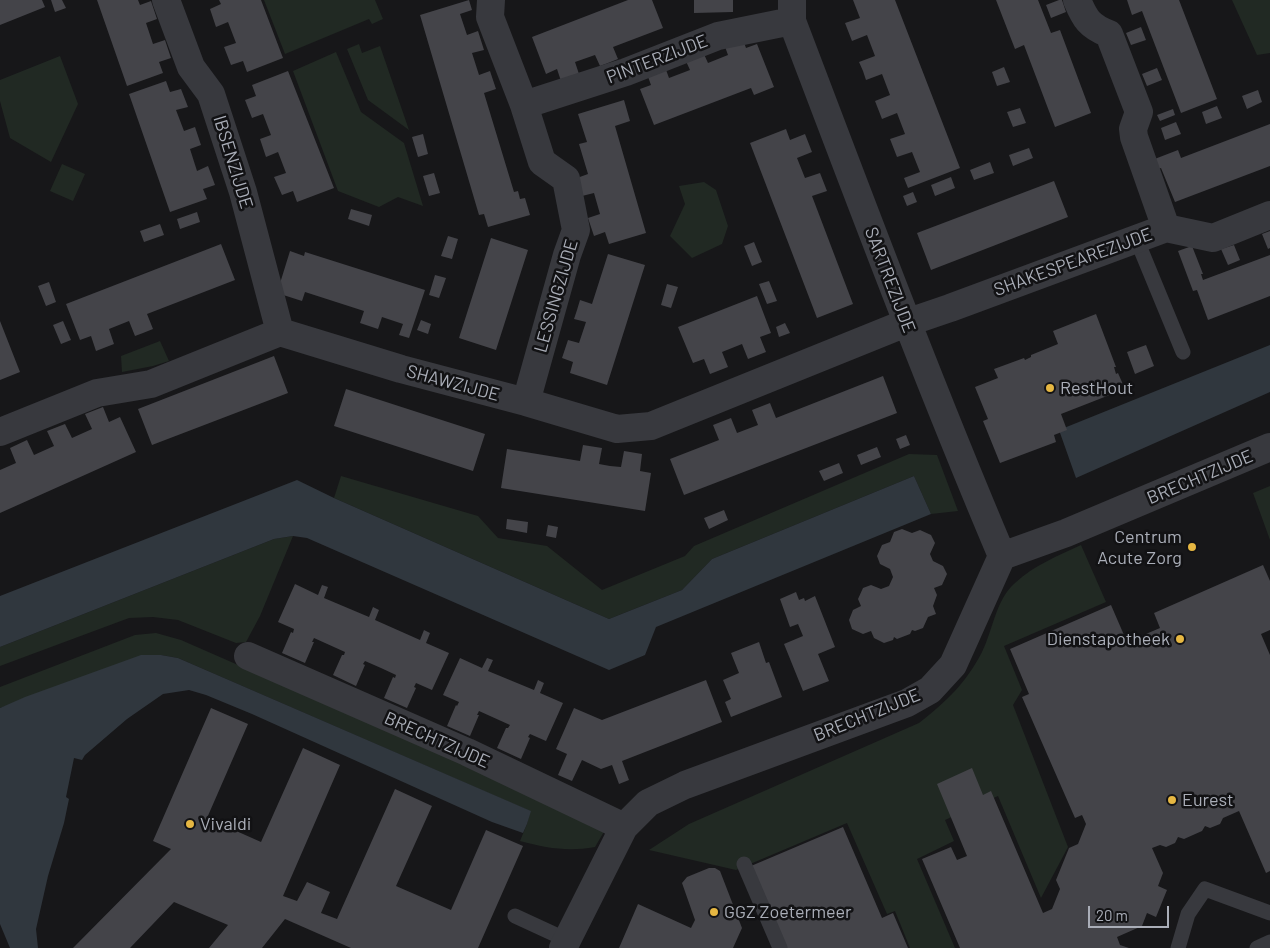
<!DOCTYPE html>
<html>
<head>
<meta charset="utf-8">
<style>
	body { margin:0 }
	#map { position:relative; width:1270px; height:948px; overflow:hidden; background:#171719; font-family:Barlow,sans-serif }
	canvas { display:block }
	.scale { position:absolute; left:1088px; top:906px; width:81px; height:22px; box-sizing:border-box; border:2px solid #aaaeb8; border-top:0; padding-left:6px; font-size:15px; line-height:18px; white-space:nowrap; color:#aaaeb8; -webkit-text-stroke:4px #121214; paint-order:stroke }
</style>
</head>
<body>
<div id="map">
<canvas width="1270" height="948"></canvas>
<div class="scale">20 m</div>
</div>
<script>
const ctx = document.querySelector('canvas').getContext('2d');
ctx.lineJoin = 'round';
function fillPath(path, color) { ctx.fillStyle = color; ctx.fill(path, 'evenodd'); }
function trace(path, color, width, dash) { ctx.strokeStyle = color; ctx.lineWidth = width; ctx.lineCap = dash ? 'butt' : 'round'; ctx.setLineDash(dash || []); ctx.stroke(path); }
function drawText(font, color, halo, rows, align = 'center') {
  ctx.font = font + ' Barlow,sans-serif'; ctx.lineWidth = 5; ctx.setLineDash([]); ctx.textBaseline = 'middle'; ctx.strokeStyle = halo; ctx.fillStyle = color; for (const [text, x, y, turn = 0] of rows) {
    ctx.save(); ctx.translate(x, y); ctx.rotate((+turn || 0) * Math.PI / 180); ctx.textAlign = isNaN(turn) ? turn : align; if (halo) ctx.strokeText(text, 0, 0); ctx.fillText(text, 0, 0); ctx.restore();
  }
}
fillPath(new Path2D(`
	M264 0H375L383 19 372 24 369 19 285 54Z
	M1232 0H1270V53L1257 55Z
	M359 44 362 53 380 46 409 130 368 100 347 49Z
	M336 52 361 112 404 143 423 206 398 197 379 207 338 191 293 71Z
	M60 56 78 104 51 162 10 138 0 101V80Z
	M62 164 85 174 73 201 50 191Z
	M704 182 716 190 728 226 722 244 692 258 670 236 685 204 679 186Z
	M160 341 169 361 153 366 122 372 121 356Z
	M909 454 937 455 958 511 931 514 914 476 712 559 682 590 609 619 334 498 341 476 478 516 498 538 547 546 602 590 685 556 694 546Z
	M1270 486V540L1253 493Z
	M293 536 260 616 246 642 236 643 178 620 153 617 129 618 0 666V647L274 539Z
	M1081 545 1106 602 1004 646 1022 690 1013 705 1068 847 1041 898 998 796 945 820 954 841 917 859 955 948H910L895 911 887 914 847 823 736 870 649 850 689 824 919 723C947 701 966 683 982 652 993 630 996 599 1015 583 1034 565 1058 556 1081 545Z
	M156 633 181 640 599 823 605 830 595 847C568 852 546 848 520 841L527 824 530 811 178 658 161 655 0 708V687L135 635Z`), '#212923');
fillPath(new Path2D(`
	M1270 345V392L1076 478 1059 430Z
	M914 476 931 514 656 627 645 655 609 670 307 538 293 536 274 539 0 647V596L297 480 334 498 609 619 682 590 712 559Z
	M141 655H161L178 658 531 811 527 824 523 833 492 822 252 714 206 695 189 690 163 694 127 719 85 755 82 760 74 758 66 797 69 799 64 823 48 876 36 929 38 948H10L0 924V708L25 697Z`), '#30373e');
fillPath(new Path2D(`
	M0 0H42L45 7 0 25Z
	M51 0H62L66 8 55 12Z
	M97 0H138L140 5 151 1 157 19 146 23 153 44 165 40 171 58 159 62 163 73 127 86Z
	M219 0H261L283 58 247 72 243 61 231 65 224 47 236 43 228 22 216 27 210 9 221 4Z
	M469 0 472 10 460 14 467 35 478 31 484 50 472 53 479 75 490 71 496 89 484 93 514 192 518 191 520 199 525 198 530 215 488 227 484 214 479 215 420 15Z
	M628 0H652L663 28 613 47 618 59 608 63 600 66 595 55 575 62 579 74 561 81 557 69 546 74 532 37Z
	M694 0H733V12L694 13Z
	M853 0H895L960 168 908 188 904 178 920 172 912 152 897 157 890 139 905 134 897 113 882 119 875 101 890 95 882 74 866 80 863 71 859 62 875 56 867 35 852 41 845 23 860 18Z
	M996 0H1038L1051 33 1060 30 1091 113 1055 127 1024 45 1015 49Z
	M1059 0H1062L1066 12 1051 18 1046 5Z
	M1127 0H1179L1217 99 1181 113 1142 11 1132 15Z
	M1141 27 1146 40 1131 45 1126 33Z
	M742 37 746 48 757 44 774 87 754 95 751 88 654 125 640 89 651 85 647 74 665 67 669 78 690 70 685 59 703 52 708 63 728 55 724 44Z
	M1004 67 1010 82 997 86 992 72Z
	M1157 68 1162 80 1147 86 1142 74Z
	M288 71 334 188 297 202 293 191 282 195 274 177 286 173 278 152 266 157 260 139 271 135 263 114 252 118 245 100 256 96 252 85Z
	M166 81 170 92 181 89 188 107 176 110 184 131 195 127 201 145 190 149 197 171 208 166 215 185 203 189 207 199 170 212 129 94Z
	M1258 90 1262 102 1247 109 1242 96Z
	M624 100 630 121 615 126 646 233 609 244 605 232 594 236 588 218 600 214 594 193 582 196 577 178 588 174 579 144 587 142 578 114Z
	M1217 106 1222 118 1206 124 1202 112Z
	M1020 108 1026 123 1013 127 1007 112Z
	M1173 109 1175 115 1160 121 1157 115Z
	M1176 122 1181 134 1165 140 1161 128Z
	M1270 124V166L1175 202 1161 168 1156 170 1152 160 1178 150 1181 158Z
	M786 129 790 140 805 134 812 152 797 158 805 178 820 173 827 191 812 196 853 304 817 318 750 143Z
	M423 134 428 154 418 157 412 137Z
	M1029 148 1033 158 1013 166 1009 155Z
	M990 162 994 173 974 180 970 170Z
	M434 173 440 193 429 196 423 176Z
	M951 177 955 188 935 196 931 185Z
	M1054 181 1068 217 931 270 917 233Z
	M913 192 917 202 907 206 903 196Z
	M351 209 372 215 369 226 348 219Z
	M197 212 200 222 180 229 177 219Z
	M160 224 164 235 144 242 140 231Z
	M1270 231V248L1268 249 1262 234Z
	M448 236 458 239 452 259 441 256Z
	M491 238 528 250 496 350 459 338Z
	M754 242 762 262 752 266 744 246Z
	M221 244 235 280 147 314 153 329 143 333 135 336 129 321 109 329 114 344 96 351 91 336 80 340 66 304Z
	M1234 245 1240 260 1228 265 1221 249Z
	M1192 246 1203 274H1201L1203 280 1270 255V296L1208 320 1197 290 1193 291 1178 251Z
	M290 251 304 256 305 252 425 290 409 338 399 335 403 324 382 317 378 329 360 323 364 311 305 292 302 301 277 293Z
	M608 254 645 265 607 385 570 373 573 362 562 358 568 340 579 343 586 322 574 319 577 310 580 300 592 304Z
	M435 275 446 278 439 298 429 295Z
	M769 281 777 301 767 304 759 284Z
	M49 282 56 302 46 306 38 286Z
	M667 284 678 287 671 308 661 305Z
	M757 296 771 333 760 337 766 352 748 359 742 344 722 352 728 367 710 374 704 359 693 363 678 327Z
	M1096 314 1116 367H1114L1116 374 1118 373 1125 389 1061 414 1067 430 1054 435 1056 442 1000 463 983 421 988 419 975 387 998 378 994 369 1024 358 1025 360 1031 357V355L1058 344 1053 331Z
	M421 320 431 324 428 334 417 330Z
	M0 321 20 372 0 380Z
	M63 321 71 340 61 344 53 325Z
	M785 323 790 333 779 337 776 327Z
	M1146 345 1154 366 1135 374 1127 352Z
	M274 356 288 393 152 445 138 409Z
	M883 376 897 413 684 495 670 459 719 440 713 425 731 418 737 433 758 425 752 410 770 403 776 418Z
	M346 389 485 434 473 471 334 426Z
	M103 407 109 422 120 417 136 452 0 513V470L16 463 10 448 27 440 34 455 54 446 47 431 65 424 72 438 92 429 85 414Z
	M906 435 910 445 900 449 896 439Z
	M583 445 602 448 599 464 610 466 621 467 624 451 642 454 640 471 651 473 645 511 501 488 507 449 580 461Z
	M877 447 881 457 861 465 857 455Z
	M839 463 843 473 824 481 819 471Z
	M724 510 728 520 709 529 704 518Z
	M507 519 528 522 527 533 506 529Z
	M548 525 558 527 556 538 546 536Z
	M902 529 912 533 920 530 931 535 935 543 930 554 933 561 943 566 947 574 942 585 934 588 937 595 933 606 936 614 928 617 923 628 915 631 912 630 910 634 897 639 894 637 893 640 884 643 874 638 871 631 863 634 852 629 849 620 853 610 861 606 858 599 863 588 871 585 881 589 889 586 893 577 890 569 880 564 877 556 882 545 890 542 894 532Z
	M1263 565 1270 581V630L1261 634 1270 655V871L1266 873 1239 811 1223 818 1220 824 1210 828 1205 826 1202 831 1184 839 1178 837 1175 843 1166 847 1160 845 1152 848 1163 873 1158 886 1167 890 1156 917 1147 913 1142 926 1117 937 1120 945 1129 948H960L922 859 951 847 957 860 967 856 937 784 972 768 983 795 991 791 1043 913 1052 909 1060 889 1056 880 1069 848 1078 844 1086 824 1082 815 1075 818 1022 697 1029 694 1010 649 1111 605 1127 642 1160 628 1154 613Z
	M295 584 318 595 322 585 328 587 324 598 369 617 373 607 379 610 375 620 420 640 424 630 430 633 426 643 449 653 432 690 416 683 414 687 416 688 407 708 384 698 393 677 395 678 396 675 381 668 365 661 363 664 365 665 356 686 333 675 342 655H344L345 652 314 638 312 642H314L305 663 282 653 291 632 293 633 294 629 278 622Z
	M796 592 799 600 804 598 805 601 815 596 835 647 818 654 829 681 803 691 784 644 803 636 798 624 790 627 780 599Z
	M759 642 766 663 769 662 782 697 731 717 725 702 731 699 723 680 739 673 731 653Z
	M460 658 482 668 487 658 493 660 488 671 534 690 538 680 544 683 540 693 563 703 546 741 530 734 528 737 530 738 521 759 497 748 506 728H508L510 725 479 711 477 715H479L470 736 447 726 456 705 457 706 459 702 443 695Z
	M706 680 722 722 622 761 629 780 619 784 612 765 601 769 582 760 572 781 558 775 567 754 556 749 574 708 602 720Z
	M211 708 248 724 207 818 261 842 303 748 340 765 283 896 297 901 307 882 330 892 321 913 337 919 395 789 432 806 396 886 451 910 486 830 523 846 478 948H351L285 919 262 948H209L228 925 174 902 130 948H73L171 849 153 841Z
	M843 827 882 918 893 913 908 948H786L751 866Z
	M709 868H715L720 871 742 928 733 948H619L638 904 691 928 695 920 682 883 687 877Z`), '#444449');
trace(new Path2D(`
	M1136 238 1183 352
	M744 864 780 948
	M515 916 567 940
	M1178 948 1188 914 1205 889 1270 913
	M1257 948 1270 942`), '#38393e', 15);
trace(new Path2D(`
	M166 0 191 67 211 94 243 192 280 332
	M491 0 490 17 524 105 542 162 566 179 576 230 567 255 526 402
	M792 0V21C860 200 927 379 1002 556
	M1077 0C1085 19 1089 26 1109 34L1139 112 1133 129 1134 137 1166 228
	M524 105 626 72 718 36 792 21
	M0 432 97 393 151 384 280 332 401 369 526 402 617 429 651 426 906 323 950 308 1166 228 1213 238 1270 215
	M248 656 467 752 624 827
	M563 948 624 827 648 803 685 785 907 703 930 690 953 665 1002 556 1066 533 1270 447`), '#38393e', 28);
for (const [x, y, r, color] of [
	[1050,388,5,"#e6b742"],
	[1192,547,5,"#e6b742"],
	[1180,639,5,"#e6b742"],
	[1172,800,5,"#e6b742"],
	[190,824,5,"#e6b742"],
	[714,912,5,"#e6b742"]
]) { const dot = new Path2D(); dot.arc(x, y, r, 0, 2 * Math.PI); ctx.fillStyle = color; ctx.fill(dot); trace(dot, '#121214', 2); }
drawText('18px', '#aaaeb8', '#121214', [
	["PINTERZIJDE",657,59,-21],
	["IBSENZIJDE",233,162,73],
	["SHAKESPEAREZIJDE",1073,262,-20],
	["SARTREZIJDE",890,280,69],
	["LESSINGZIJDE",556,296,-74],
	["SHAWZIJDE",453,383,15],
	["BRECHTZIJDE",1200,477,-23],
	["BRECHTZIJDE",867,715,-22],
	["BRECHTZIJDE",437,740,24]
]);
drawText('18px', '#aaaeb8', '#121214', [
	["RestHout",1060,388],
	["Centrum",1182,537,"right"],
	["Acute Zorg",1182,558,"right"],
	["Dienstapotheek",1170,639,"right"],
	["Eurest",1182,800],
	["Vivaldi",200,824],
	["GGZ Zoetermeer",724,912]
], 'left');
</script>
</body>
</html>
